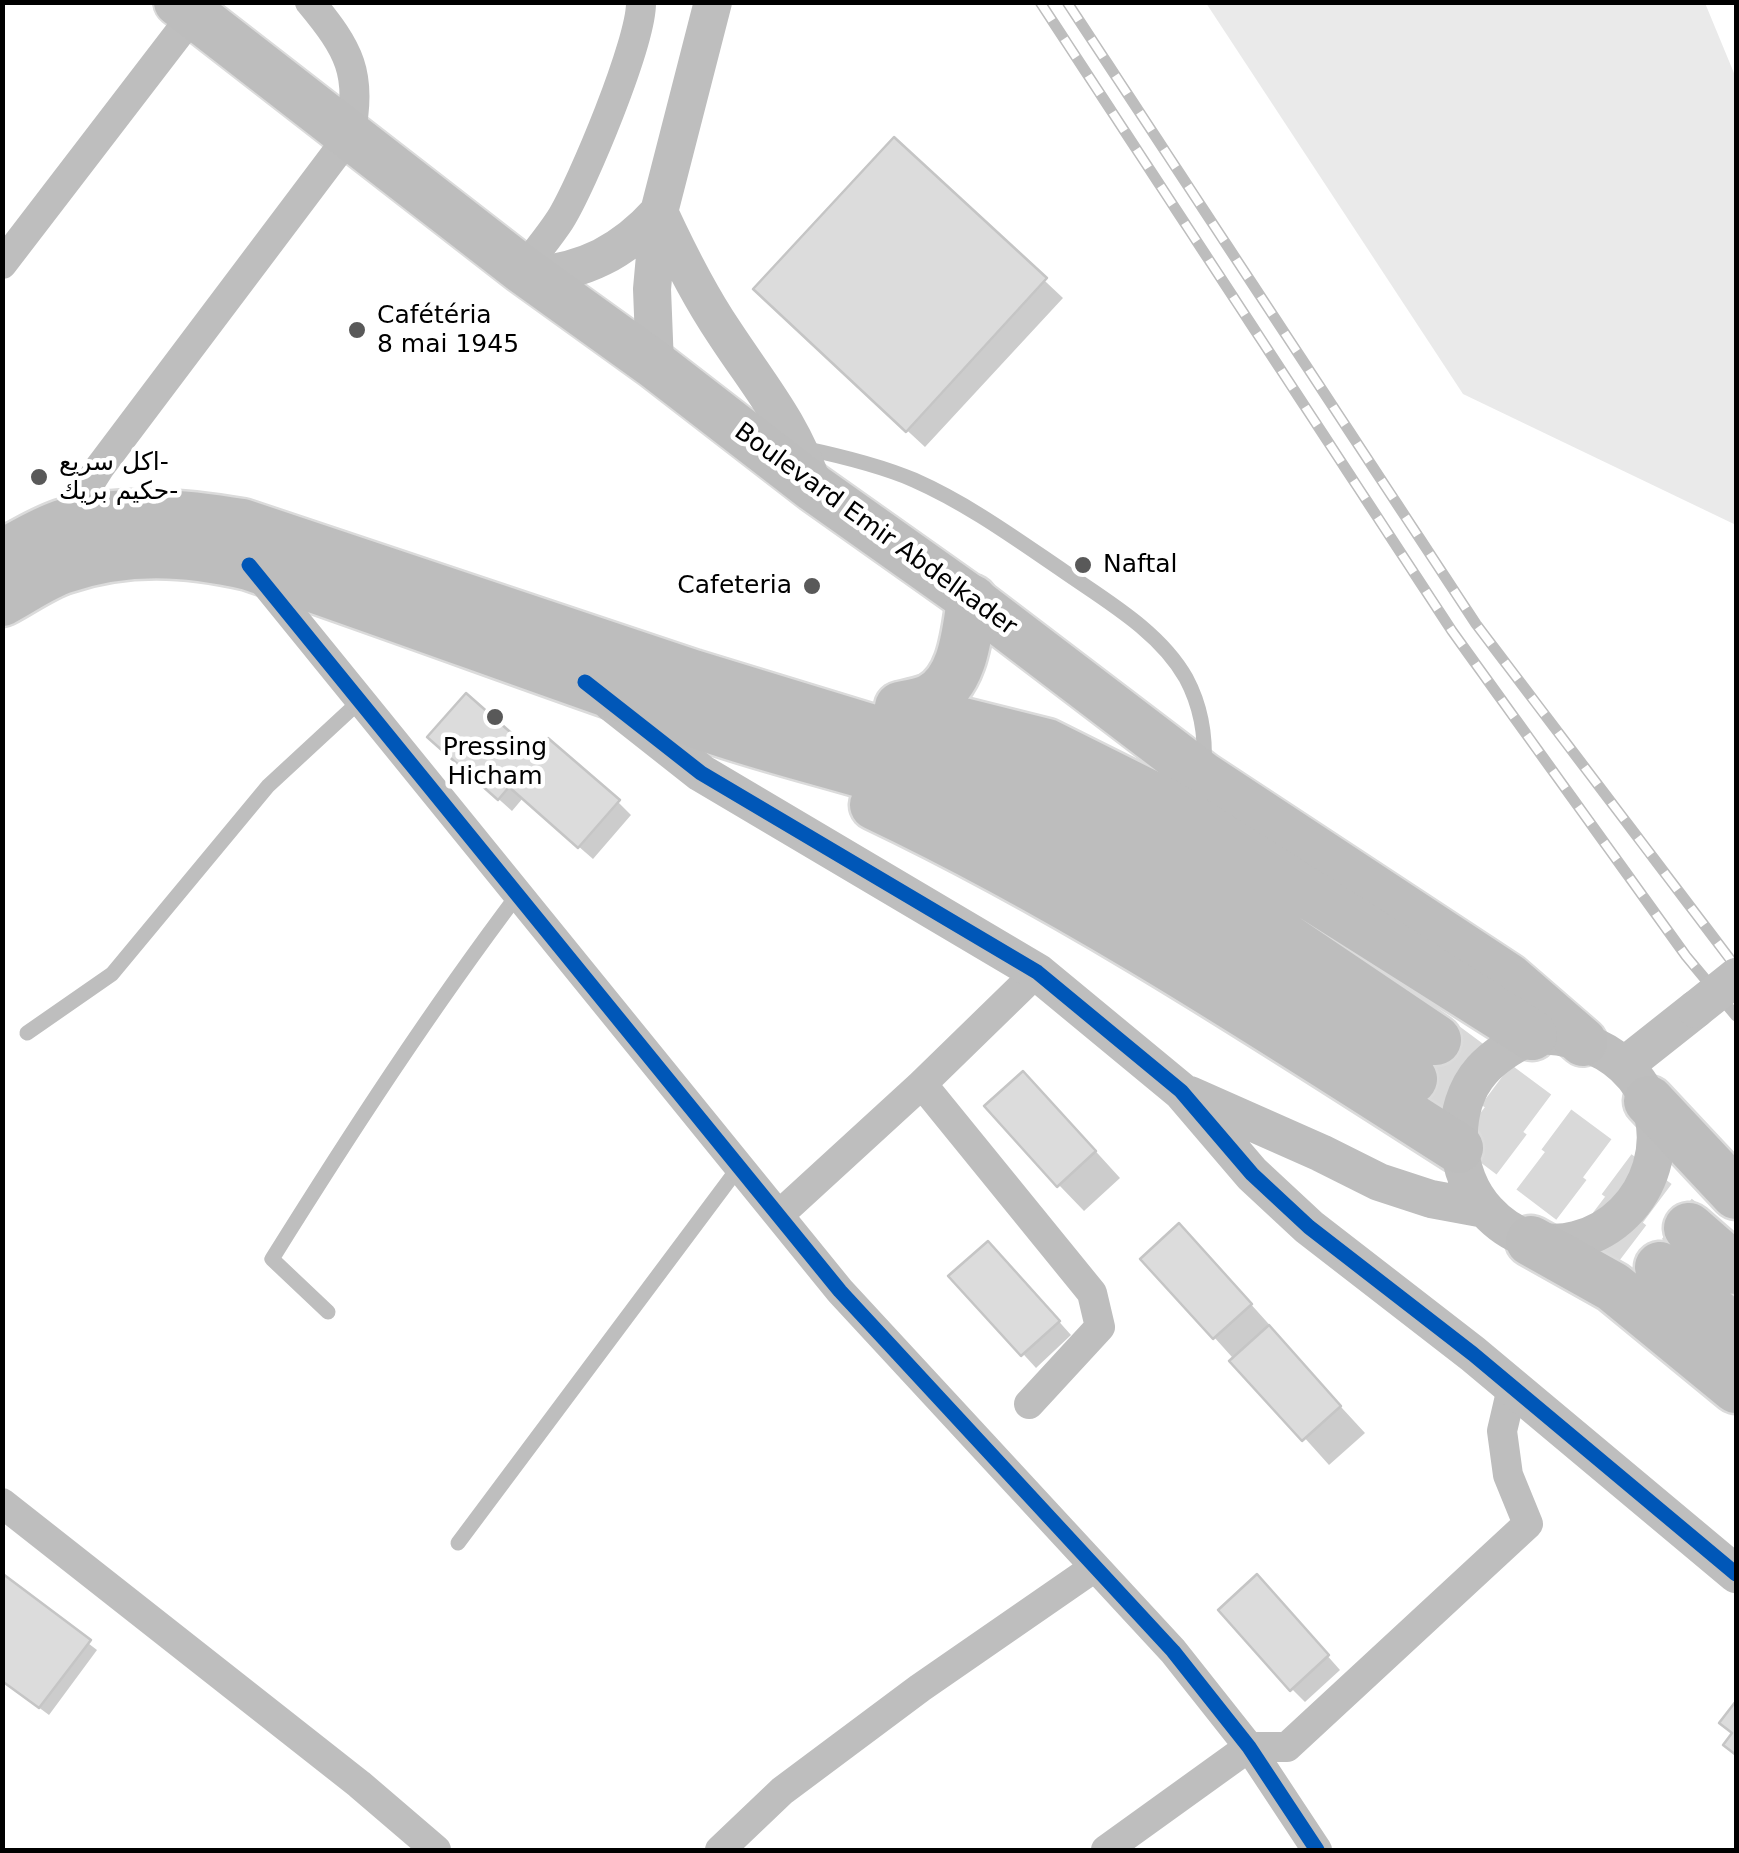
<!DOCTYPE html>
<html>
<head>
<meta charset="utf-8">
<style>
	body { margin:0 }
	#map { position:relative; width:1739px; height:1853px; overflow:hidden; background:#fff; font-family:"DejaVu Sans",sans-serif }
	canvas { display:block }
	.frame { position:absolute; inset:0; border:5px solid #000; pointer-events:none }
</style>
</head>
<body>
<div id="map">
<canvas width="1739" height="1853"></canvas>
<div class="frame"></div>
</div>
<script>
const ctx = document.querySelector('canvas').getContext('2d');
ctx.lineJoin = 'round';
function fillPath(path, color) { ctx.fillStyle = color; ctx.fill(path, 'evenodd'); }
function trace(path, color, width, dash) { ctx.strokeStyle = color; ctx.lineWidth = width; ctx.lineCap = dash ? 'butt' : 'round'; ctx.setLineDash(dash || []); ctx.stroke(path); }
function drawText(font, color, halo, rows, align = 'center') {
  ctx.font = font + ' "DejaVu Sans","Noto Naskh Arabic",sans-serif'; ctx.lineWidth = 9; ctx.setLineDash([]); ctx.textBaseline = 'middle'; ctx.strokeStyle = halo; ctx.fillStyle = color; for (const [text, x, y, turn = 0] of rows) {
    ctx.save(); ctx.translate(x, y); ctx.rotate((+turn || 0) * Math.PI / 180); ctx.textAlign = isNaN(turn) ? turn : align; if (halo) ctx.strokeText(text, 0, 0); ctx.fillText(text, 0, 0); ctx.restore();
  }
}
fillPath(new Path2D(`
	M1206 3H1705L1736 78V525L1463 394Z`), '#eaeaea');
fillPath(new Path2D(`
	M895 140 1063 298 925 447 774 307Z
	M444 750 535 757 618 802 631 815 593 859 523 798 512 811Z
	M1049 1100 1120 1178 1084 1211 1059 1185Z
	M1204 1252 1275 1331 1273 1333 1365 1433 1329 1465 1214 1337Z
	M1001 1257 1071 1335 1036 1368 952 1276Z
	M3 1578 97 1650 49 1715 2 1680Z
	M1270 1591 1340 1670 1305 1702 1292 1689Z`), '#0003');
const building = new Path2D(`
	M894 137 1047 278 906 432 753 289Z
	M466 693 534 753 548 738 620 800 578 848 509 787 498 800 427 737Z
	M1023 1071 1096 1151 1057 1187 984 1106Z
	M1179 1223 1252 1304 1213 1339 1140 1259Z
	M988 1241 1060 1321 1021 1356 948 1276Z
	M1269 1325 1341 1406 1302 1441 1229 1361Z
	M3 1574 91 1640 39 1708 2 1681Z
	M1257 1574 1329 1655 1290 1691 1218 1610Z
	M1736 1701V1755L1723 1745 1732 1733 1719 1723Z`);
fillPath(building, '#dcdcdc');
trace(building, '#c5c5c5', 2.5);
trace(new Path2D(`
	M1436 1040 1689 1228
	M1412 1079 1660 1267`), '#d9d9d9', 50, [50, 25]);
const primary = new Path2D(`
	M178 2 523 270 655 365 814 488 972 600 1203 776 1508 977 1583 1042`);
const trunk = new Path2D(`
	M2 554C22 545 44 530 65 524 124 509 183 514 242 524L693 675 964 758 1067 801 1144 843 1436 1040
	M2 601C23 590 43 575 65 568 128 547 186 551 249 565 404 618 558 676 714 729 811 762 914 780 1008 825 1151 893 1280 992 1412 1079
	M900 707C909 705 921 703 930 699 964 682 967 632 972 600
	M903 708 1047 744 1165 803 1532 1035
	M875 805C1079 902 1268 1027 1458 1148
	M1649 1101 1736 1194
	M1689 1228 1736 1269
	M1531 1241 1613 1287 1736 1388
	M1660 1267 1736 1331`);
trace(primary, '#dbdbdb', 52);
trace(trunk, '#dbdbdb', 55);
trace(new Path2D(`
	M803 448C841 456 879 465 914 480 966 503 1012 536 1059 568 1103 599 1159 630 1186 678 1201 706 1206 736 1204 767
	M27 1033 112 974 268 786 361 700
	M328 1312 272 1259C350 1134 430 1011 519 893
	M458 1543 739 1167`), '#bebebe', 15);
trace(new Path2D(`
	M2 264 193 15
	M523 270C535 253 549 237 560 220 582 185 642 41 641 2
	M63 525 100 467 350 135C363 74 349 49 310 2
	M257 573 840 1291 1173 1651 1249 1747 1317 1850
	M922 1084 1092 1293 1100 1327 1029 1404
	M779 1215 922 1084 1037 972
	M2 1503 359 1784 436 1850
	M720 1850 782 1791 920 1688 1095 1567
	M1106 1850 1249 1747H1287L1528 1524 1508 1475 1502 1431 1512 1388`), '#bebebe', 30);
trace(new Path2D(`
	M660 214C679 255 699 295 724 332 760 387 792 423 814 488
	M531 276C585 271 623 252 659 212
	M655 365 652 289 659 212 713 2
	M611 702 701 773 1037 972 1181 1091 1252 1174 1309 1227 1473 1354 1736 1574
	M1532 1035C1565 1035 1599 1043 1624 1066 1685 1122 1652 1221 1576 1240 1542 1249 1510 1236 1487 1211 1453 1175 1448 1108 1482 1070 1496 1054 1514 1045 1532 1035Z
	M1624 1066 1696 1009
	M1190 1095 1321 1153 1379 1182 1431 1199 1485 1209`), '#bebebe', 38);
trace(primary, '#bdbdbd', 48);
trace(trunk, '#bdbdbd', 50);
const rail = new Path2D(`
	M1040 2 1452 631 1686 956 1736 1016
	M1067 2 1476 624 1736 967`);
trace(rail, '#bdbdbd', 11);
trace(rail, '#fff', 8, [22]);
trace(new Path2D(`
	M1696 1009 1736 977`), '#bebebe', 38);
trace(new Path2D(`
	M249 565 840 1291 1173 1651 1249 1747 1317 1850
	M585 682 701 773 1037 972 1181 1091 1252 1174 1309 1227 1473 1354 1736 1574`), '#0057b8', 15);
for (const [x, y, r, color] of [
	[357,330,10,"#595959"],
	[39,477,10,"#595959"],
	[1083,565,10,"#595959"],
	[812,586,10,"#595959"],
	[495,717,10,"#595959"]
]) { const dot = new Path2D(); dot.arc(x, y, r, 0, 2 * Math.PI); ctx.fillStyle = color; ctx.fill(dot); trace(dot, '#fff', 4); }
drawText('25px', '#000', '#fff', [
	["Cafétéria",377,316],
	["8 mai 1945",377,345],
	["اكل سريع-",59,463],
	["حكيم بريك-",59,492],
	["Naftal",1103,565],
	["Cafeteria",792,586,"right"],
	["Pressing",495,748,"center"],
	["Hicham",495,777,"center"]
], 'left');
drawText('25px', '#000', '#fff', [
	["Boulevard Emir Abdelkader",875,530,36]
]);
</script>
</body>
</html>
